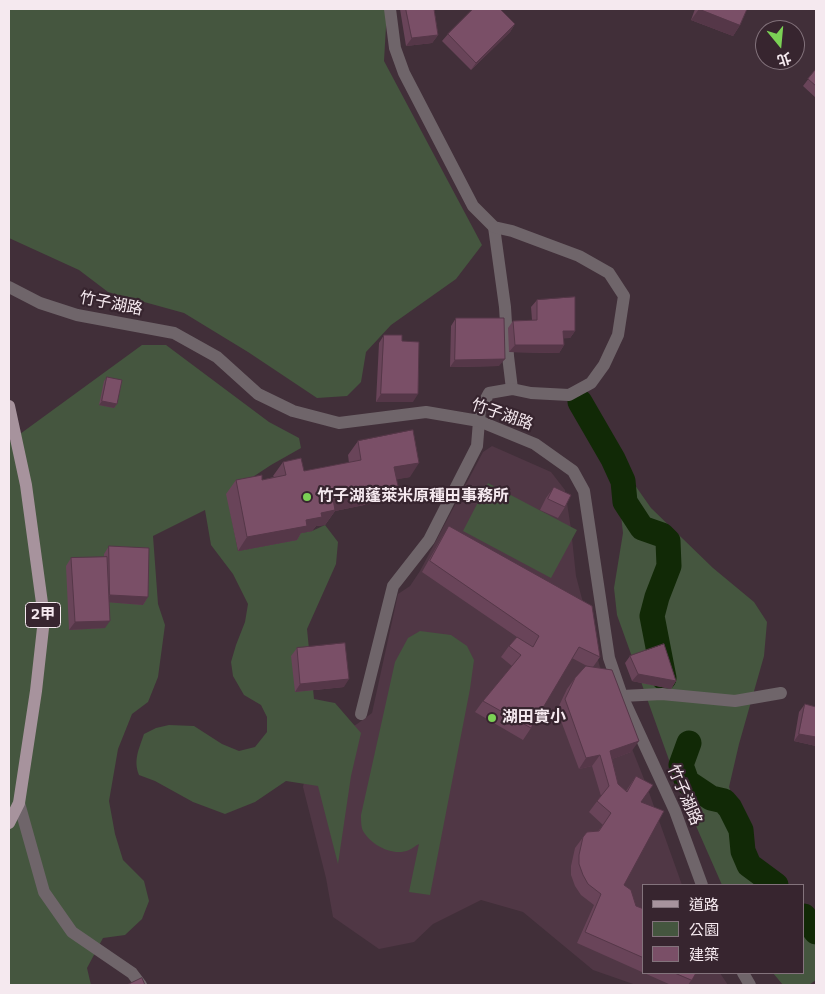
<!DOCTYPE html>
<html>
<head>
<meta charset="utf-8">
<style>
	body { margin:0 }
	#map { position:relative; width:825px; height:994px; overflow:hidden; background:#412f39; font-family:Bitter,"Noto Sans TC",serif }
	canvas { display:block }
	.frame { position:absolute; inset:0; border:10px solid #f5e9ef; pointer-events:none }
	.legend { position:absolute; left:642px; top:884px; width:162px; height:90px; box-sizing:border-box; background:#37252f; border:1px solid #83737c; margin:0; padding:6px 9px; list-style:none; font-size:15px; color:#f5e9ef }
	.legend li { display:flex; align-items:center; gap:10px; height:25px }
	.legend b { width:25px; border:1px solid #83737c }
	.north { position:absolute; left:755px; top:20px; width:50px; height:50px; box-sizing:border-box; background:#37252f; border:1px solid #83737c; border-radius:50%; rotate:163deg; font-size:14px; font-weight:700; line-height:20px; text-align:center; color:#f5e9ef }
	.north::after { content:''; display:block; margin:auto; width:18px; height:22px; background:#7bd155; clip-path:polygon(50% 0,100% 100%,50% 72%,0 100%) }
</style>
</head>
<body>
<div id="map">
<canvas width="825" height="994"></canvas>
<div class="frame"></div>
<ul class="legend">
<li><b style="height:6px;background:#a7939d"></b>道路</li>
<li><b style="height:14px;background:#45563f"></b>公園</li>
<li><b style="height:14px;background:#7a4f67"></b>建築</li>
</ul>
<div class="north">北</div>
</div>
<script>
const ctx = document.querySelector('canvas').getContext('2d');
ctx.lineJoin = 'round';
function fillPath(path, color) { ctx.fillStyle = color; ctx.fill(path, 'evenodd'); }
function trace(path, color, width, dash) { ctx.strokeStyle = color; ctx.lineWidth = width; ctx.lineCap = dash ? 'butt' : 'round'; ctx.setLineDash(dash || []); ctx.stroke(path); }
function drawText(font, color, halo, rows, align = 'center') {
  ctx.font = font + ' Bitter,"Noto Sans TC",serif'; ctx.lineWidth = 4.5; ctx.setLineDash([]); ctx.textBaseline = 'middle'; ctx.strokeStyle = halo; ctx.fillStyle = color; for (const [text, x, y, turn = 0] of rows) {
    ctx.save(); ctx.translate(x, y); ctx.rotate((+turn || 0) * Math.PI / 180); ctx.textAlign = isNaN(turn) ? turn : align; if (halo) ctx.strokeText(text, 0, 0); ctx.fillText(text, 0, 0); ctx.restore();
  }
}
fillPath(new Path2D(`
	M492 446 551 472 565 490 571 529 576 576 601 671 646 784 682 885H644V973H720L728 985H636L593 970 523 912 481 900 433 924 414 942 379 949 333 917 326 878 303 787 308 762 321 744 357 724 372 713 398 594 410 586 420 571 483 452Z`), '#503745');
fillPath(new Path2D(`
	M9 9H387L384 61 482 245 456 279 391 325 366 352 361 382 347 396 317 398 248 352 184 313 108 292 79 270 9 238Z
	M142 345H166L269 422 299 438 301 448 271 465 227 494 238 551 296 540V534L312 531 325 525 338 542 336 564 307 629 314 699 335 703 361 733 351 776 338 864 318 786 286 781 255 802 225 814 193 802 155 781 139 775C133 760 139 749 144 734L156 728 169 725 194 726 222 744 239 751 255 747 267 732V717L261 705 244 695 233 676 231 662 236 645 245 622 248 604 233 574 211 545 205 510 153 536 158 604 165 625 158 677 148 702 132 714 118 749 109 801 115 834 123 860 144 881 149 901 142 919 125 935 103 938 87 968 91 985H9V442Z
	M604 441 651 508 713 568 754 602 767 622 764 656 739 744 729 787 750 846 781 885H722L678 785 617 615 614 588 623 533 620 506Z
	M488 483 577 530 551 578 463 531Z
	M420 631 451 635 467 646 474 660 470 689 430 895 409 892 419 844C416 845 412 849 409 850 393 857 371 845 363 831 361 827 361 820 361 815L395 662 408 638Z
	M804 913 816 928V980L809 985H783L773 973H804Z`), '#45563f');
trace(new Path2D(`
	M580 402 613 459 623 481 625 502 642 528 662 535 668 541 669 566 657 597 652 616 664 678
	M689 743 681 765 687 782 711 798 724 801 730 808 741 830 743 851 749 865 776 885
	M804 916 816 932`), '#112906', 25);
trace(new Path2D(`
	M494 227 505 307 508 356 512 389
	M622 696 662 694 735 701 781 693
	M361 714 393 586 429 540 477 446 479 421
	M19 803 44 892 72 932 132 973 141 985`), '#6f656a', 12);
trace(new Path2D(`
	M390 9 395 48 404 73 473 206 494 227 512 231 579 256 609 273 624 296 618 335 604 365 591 383 569 395 531 393 512 389 489 393 480 410 479 421
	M9 287 40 303 77 315 174 333 217 357 258 394 293 411 339 423 426 412 479 421 535 444 573 471 584 491 609 658 622 696 675 811 702 885
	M743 973 750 985`), '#6f656a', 12);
trace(new Path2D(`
	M9 406 26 485 42 603 43 628 36 691 19 803 9 823`), '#a7939d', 12);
fillPath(new Path2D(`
	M400 9H434L438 35 432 43 406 46Z
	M695 9H747L740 25 733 36 691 20Z
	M515 24 510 32 471 70 442 41 448 34Z
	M816 69V98L803 86Z
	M537 300 575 331 570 338H564V345L559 353 509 352 508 328 513 321 532 320 531 307Z
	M456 318 499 366 450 367 451 326Z
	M384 335 402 341 413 402H376L379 343Z
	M107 377 117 404 114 408 99 405 104 381Z
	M358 441 410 477 396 479 388 500 335 511 325 525 316 526 312 531 301 533 297 540 238 551 226 494 236 480H262L274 477 273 476 283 462 304 471 349 463 348 455Z
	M554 487 565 507 558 518 540 510 546 498Z
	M449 526 600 657 593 667 631 752 612 759 618 784 626 791 636 776 641 802 624 885 636 906 644 909V973H696L688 985H671L577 943 594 905 581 895 575 886 571 875V866L575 848 587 832 598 831 603 825 589 812 601 796 592 766 579 769 557 710 567 689 575 678 587 666 572 658 531 728 523 740 475 712 483 701 512 666 501 657 509 646 517 637 422 572 442 537Z
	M109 546 148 597 143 605 109 602 105 628 69 630 66 566 71 558 104 557V554Z
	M297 648 344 687 295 692 291 656Z
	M630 656 676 681 671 689 632 681 625 663Z
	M805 704 816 707V746L794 741 799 712Z`), '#694459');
fillPath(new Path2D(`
	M699 9 740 25 733 36 691 20Z
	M515 24 510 32 471 70 476 63Z
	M438 35 432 43 406 46 412 38Z
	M563 331H575L570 338 558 339Z
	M515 345H564L559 353 509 352Z
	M505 359 499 366 450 367 455 360Z
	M381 394H418L413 402H376Z
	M102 401 117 404 114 408 99 405Z
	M419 463 410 477 384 482 394 467Z
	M398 486 388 500 335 511 325 525 316 526 312 531 301 533 297 540 238 551 247 537 306 520 333 499Z
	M110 595 148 597 143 605 105 602Z
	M110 621 105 628 69 630 75 622Z
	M638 674 676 681 671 689 632 681Z
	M349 679 344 687 295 692 300 684Z
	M799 734 816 737V746L794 741Z
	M639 741 631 752 602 763 610 751Z
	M600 755 592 766 579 769 586 758Z`), '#553748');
const building = new Path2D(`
	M406 9H434L438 35 412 38Z
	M473 9H500L515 24 476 63 448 34Z
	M699 9H747L740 25Z
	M816 69V86L808 79Z
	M575 297V331H563L564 345H515L513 321 537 320V300Z
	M456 318H504L505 359 455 360Z
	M384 335H402V341L419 342 418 394H381Z
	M107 377 122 380 117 404 102 401Z
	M413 430 419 463 394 467 398 486 333 499 335 510 321 513 322 517 306 520 307 526 247 537 236 480 262 475V480L286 475 283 462 301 458 304 471 361 460 358 441Z
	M554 487 571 495 565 507 548 499Z
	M449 526 592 606 600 657 579 647 531 728 483 701 521 655 509 646 517 637 533 647 539 636 430 561Z
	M109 546 149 548 148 597 110 595Z
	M107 557 110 621 75 622 71 558Z
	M345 643 349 679 300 684 297 648Z
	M664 644 676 681 638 674 630 656Z
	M586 666 612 670 639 741 610 751 618 784 627 792 636 776 653 785 641 802 664 811 624 885 631 890 636 906 644 909V958L585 932 601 894 588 884 583 875 579 864V855L583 837 587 832 599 831 611 813 597 801 609 786 600 755 586 758 565 699 575 678Z
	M805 704 816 707V737L799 734Z
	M675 973H696L692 980Z
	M142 978 145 985H127Z`);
fillPath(building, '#7a4f67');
trace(building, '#553748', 1);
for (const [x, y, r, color] of [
	[307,497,5,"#7bd155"],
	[492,718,5,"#7bd155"]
]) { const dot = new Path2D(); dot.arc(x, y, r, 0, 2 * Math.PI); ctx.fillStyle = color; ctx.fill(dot); trace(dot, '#37252f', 2); }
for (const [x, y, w] of [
	[43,615,35]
]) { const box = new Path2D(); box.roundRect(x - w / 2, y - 12.5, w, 25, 4); ctx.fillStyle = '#37252f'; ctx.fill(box); trace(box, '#f5e9ef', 1); }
drawText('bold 15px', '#f5e9ef', null, [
	["2甲",43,615]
]);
drawText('16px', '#f5e9ef', '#37252f', [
	["竹子湖路",111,304,11],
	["竹子湖路",502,415,19],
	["竹子湖路",684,795,67]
]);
drawText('bold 16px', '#f5e9ef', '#37252f', [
	["竹子湖蓬萊米原種田事務所",317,497],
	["湖田實小",502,718]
], 'left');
</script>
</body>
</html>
